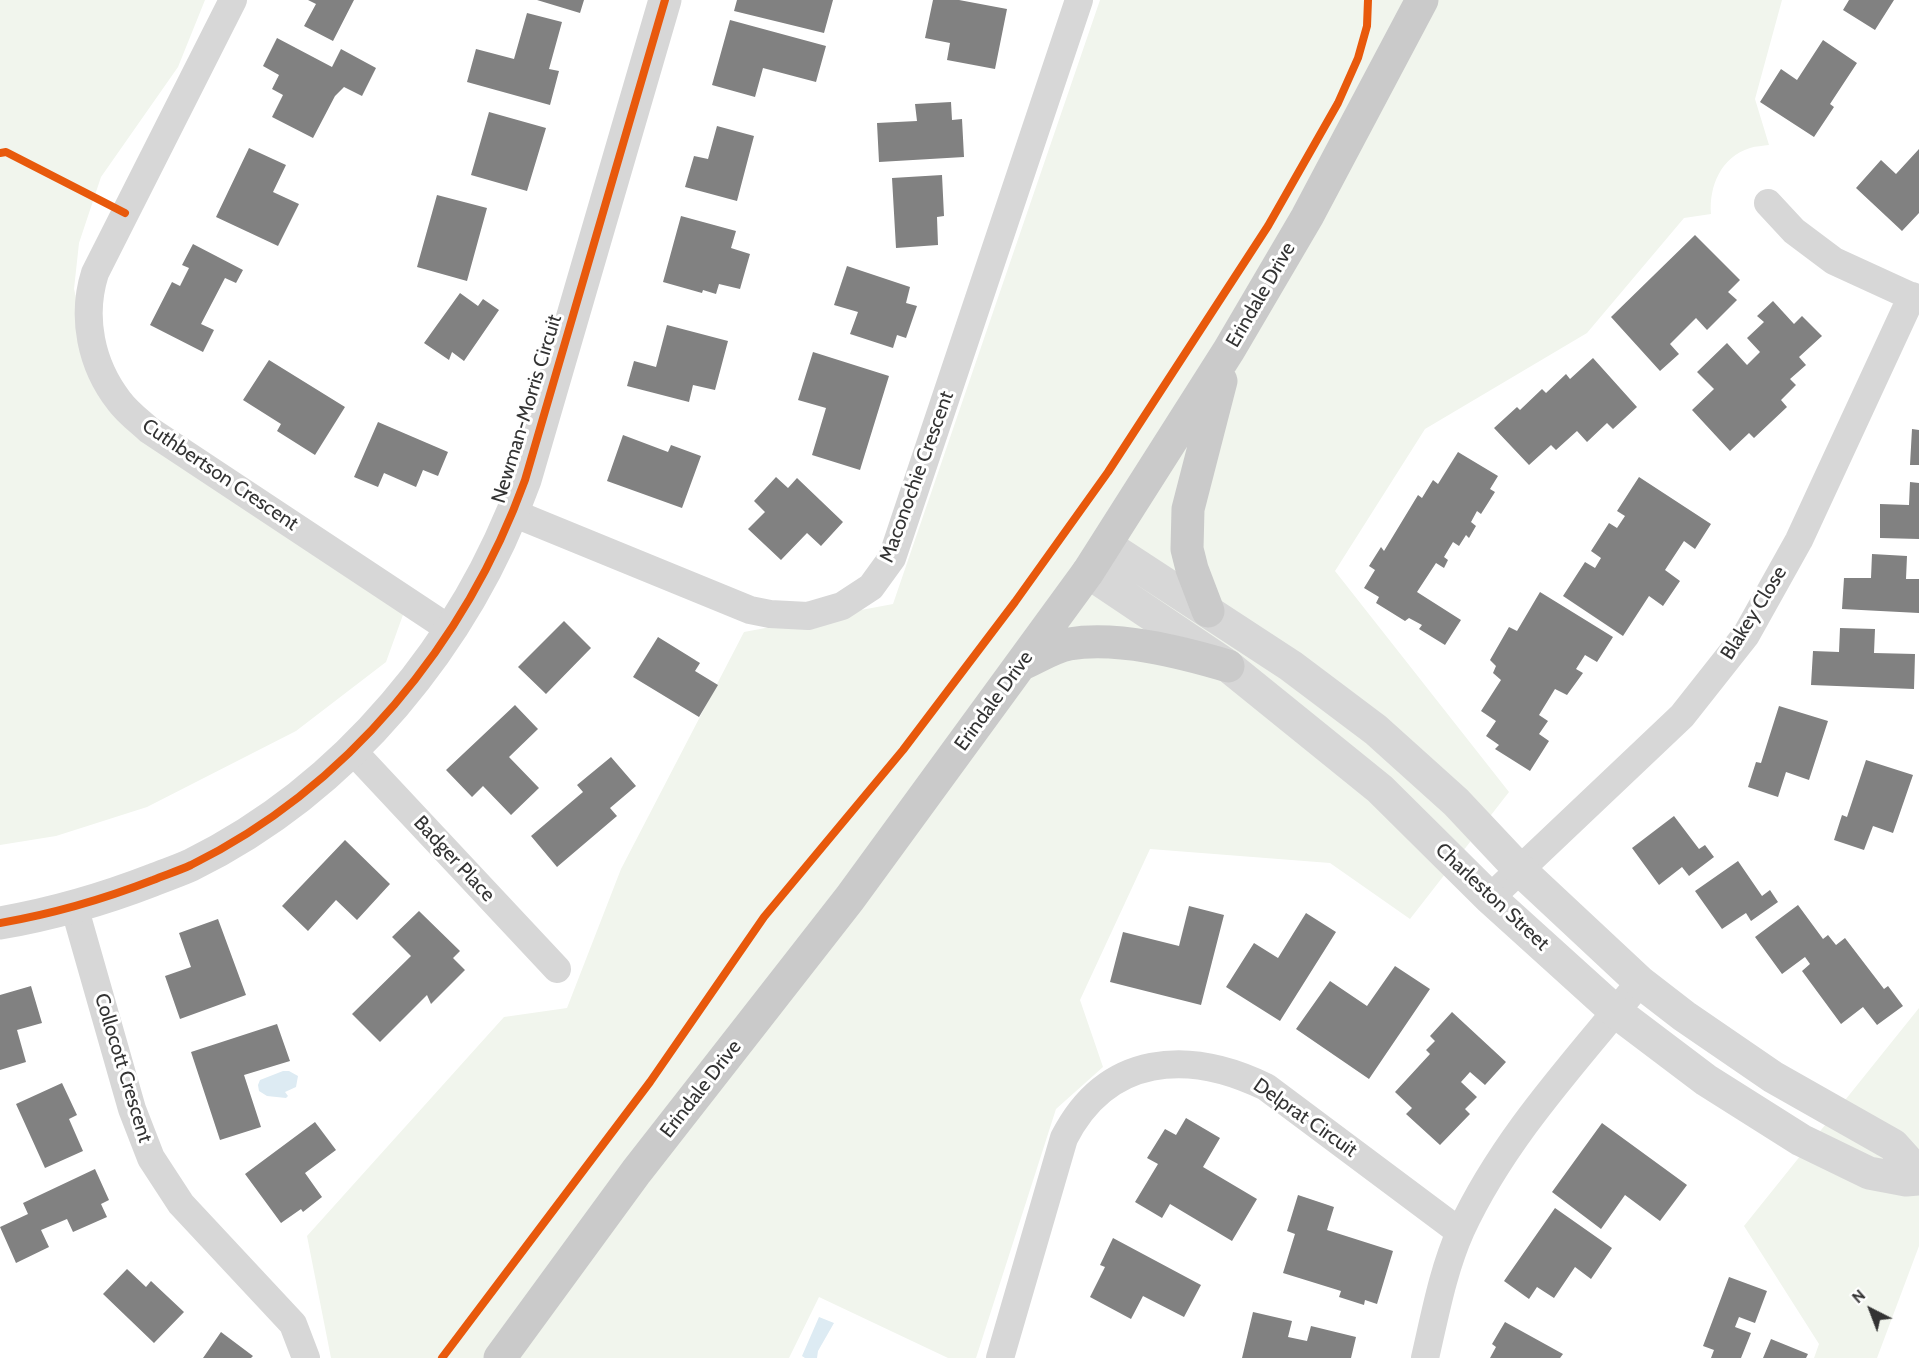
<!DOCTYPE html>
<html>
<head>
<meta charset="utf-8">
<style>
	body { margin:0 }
	#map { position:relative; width:1919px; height:1358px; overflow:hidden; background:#fff; font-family:Cabin,sans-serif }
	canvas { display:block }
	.north { position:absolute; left:1841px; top:1280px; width:60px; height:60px; -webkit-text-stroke:4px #fff; paint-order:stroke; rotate:318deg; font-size:16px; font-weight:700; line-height:24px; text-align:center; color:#333 }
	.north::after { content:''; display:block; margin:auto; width:21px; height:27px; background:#333; clip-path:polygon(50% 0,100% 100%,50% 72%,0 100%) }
</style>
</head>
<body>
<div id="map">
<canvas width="1919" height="1358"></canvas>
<div class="north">N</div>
</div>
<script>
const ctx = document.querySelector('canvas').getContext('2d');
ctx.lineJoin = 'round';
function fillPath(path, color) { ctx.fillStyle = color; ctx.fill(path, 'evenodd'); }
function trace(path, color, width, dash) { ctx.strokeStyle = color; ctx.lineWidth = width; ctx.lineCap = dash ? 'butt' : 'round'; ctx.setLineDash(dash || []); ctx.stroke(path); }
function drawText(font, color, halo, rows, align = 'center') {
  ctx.font = font + ' Cabin,sans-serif'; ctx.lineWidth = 6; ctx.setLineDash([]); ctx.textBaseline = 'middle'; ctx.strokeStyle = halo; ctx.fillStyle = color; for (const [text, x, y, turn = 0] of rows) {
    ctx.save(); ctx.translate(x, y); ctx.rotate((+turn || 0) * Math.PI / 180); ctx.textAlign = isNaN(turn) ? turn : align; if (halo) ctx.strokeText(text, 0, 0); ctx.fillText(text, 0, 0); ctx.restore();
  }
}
fillPath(new Path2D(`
	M0 0H205L178 67 101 177 79 243 74 289 87 342 109 386 408 601 386 662 296 731 147 807 56 836 0 845Z
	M1100 0H1782L1755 99 1769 145C1763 146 1756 146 1750 148 1721 157 1709 186 1711 214L1684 218 1587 333 1425 429 1335 571 1509 792 1410 919 1330 863 1150 849 1080 1000 1103 1067 1056 1109 976 1358H948L819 1297 789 1358H331L307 1236 504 1017 567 1008 621 869 744 632 893 604Z
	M1919 1008V1246L1877 1358H1814L1819 1344 1744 1226Z`), '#f1f5ed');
fillPath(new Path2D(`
	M283 1071H289L298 1076 296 1087 285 1092 288 1096 286 1098 267 1096 259 1091 258 1085 260 1080Z
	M819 1317 834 1323 818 1351 817 1358H805L802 1356Z`), '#ddebf3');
fillPath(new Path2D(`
	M308 0H354L333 41 304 26 316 4Z
	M537 0H584L580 13Z
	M737 0H833L824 33 734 11Z
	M933 0H959L1007 9 995 69 947 60 950 43 925 38Z
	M1849 0H1894L1875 30 1843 10Z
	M527 13 562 22 549 69 559 71 550 105 467 82 476 49 514 59Z
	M730 20 826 46 816 82 763 68 755 97 712 85Z
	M277 38 332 67 341 49 376 68 362 96 344 87 335 96 313 138 272 117 283 95 272 89 279 75 263 66Z
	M1823 40 1857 63 1830 104 1834 107 1814 137 1760 102 1781 69 1797 80Z
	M951 102 952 120 962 119 964 157 879 162 877 123 917 121 915 104Z
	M489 112 546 128 527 191 471 175Z
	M717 126 754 136 737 201 685 187 694 156 708 159Z
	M249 148 286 165 273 192 299 204 278 246 216 217Z
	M1919 149V213L1902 231 1856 188 1881 160 1896 174Z
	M942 175 944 216 937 217 938 245 896 248 892 178Z
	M437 195 487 208 467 281 417 267Z
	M681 216 736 231 731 248 750 254 740 289 719 284 716 294 703 290 702 293 663 282Z
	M1695 235 1740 280 1728 292 1737 300 1707 330 1696 318 1670 344 1679 354 1660 371 1611 317Z
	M193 244 243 270 236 283 225 278 201 324 214 330 203 352 150 325 172 282 180 286 189 268 182 265Z
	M847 266 910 287 906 303 917 306 906 338 897 335 893 348 850 334 858 312 834 305Z
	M460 293 478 306 483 299 499 310 464 361 452 352 449 360 424 343Z
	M1773 301 1794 324 1802 316 1822 336 1799 357 1806 365 1790 379 1796 385 1781 400 1787 407 1754 438 1749 433 1730 451 1692 410 1714 389 1697 372 1727 343 1747 365 1760 352 1747 338 1764 322 1757 316Z
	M667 325 728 341 715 390 693 385 689 402 627 386 634 361 656 367Z
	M813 352 889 376 860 470 812 455 826 408 798 400Z
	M1593 358 1637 407 1613 429 1607 423 1587 442 1577 431 1556 450 1551 445 1529 465 1494 428 1517 407 1520 410 1542 389 1546 393 1566 374 1570 379Z
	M269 360 345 407 315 455 277 431 281 424 243 400Z
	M378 422 448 452 438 476 423 470 416 487 384 473 378 487 354 477Z
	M1912 429 1919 430V465H1910Z
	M623 435 668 452 671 445 701 456 682 508 607 481Z
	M1458 452 1498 476 1490 489 1495 492 1481 514 1477 511 1471 522 1476 526 1469 538 1466 535 1459 546 1453 542 1444 557 1448 560 1444 568 1436 563 1417 592 1461 620 1445 645 1419 629 1422 625 1409 618 1405 621 1376 603 1379 597 1364 588 1375 570 1369 566 1381 547 1384 551 1418 495 1422 498 1433 480 1438 484Z
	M776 477 788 488 797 478 843 522 821 546 807 533 781 560 748 529 765 512 754 501Z
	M1639 477 1711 524 1695 549 1684 541 1665 570 1680 581 1663 606 1649 596 1623 636 1563 596 1585 562 1595 568 1601 558 1591 551 1609 523 1617 528 1625 516 1617 511Z
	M1910 482 1919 483V539L1880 538V504L1909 505Z
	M1872 554 1907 556 1906 579H1919V613L1842 609 1844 578H1871Z
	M1540 592 1613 637 1597 662 1585 655 1576 669 1583 673 1567 695 1555 689 1539 715 1548 721 1539 734 1549 741 1530 771 1495 749 1499 745 1486 736 1496 721 1481 711 1501 680 1493 673 1496 666 1490 660 1509 627 1517 631Z
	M564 621 591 648 546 694 518 667Z
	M1840 628 1875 629 1874 653 1915 654 1914 689 1811 685 1813 651 1839 652Z
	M658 637 700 663 695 671 718 685 699 717 633 677Z
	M515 705 538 729 509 757 539 788 511 815 483 786 472 797 446 770Z
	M1779 706 1828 721 1809 780 1786 772 1778 797 1748 787 1756 762 1761 763Z
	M611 757 636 786 610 808 617 816 557 867 531 836 583 792 577 785Z
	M1866 760 1913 775 1893 833 1873 826 1864 850 1834 840 1842 815 1847 817Z
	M1674 816 1699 849 1705 845 1714 857 1689 876 1682 867 1659 885 1632 848Z
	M345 840 390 884 357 920 336 900 308 931 282 906Z
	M1738 861 1762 896 1770 890 1778 902 1751 921 1746 913 1722 929 1695 891Z
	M1798 905 1823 939 1828 935 1836 945 1845 938 1884 989 1888 986 1903 1006 1877 1025 1863 1007 1841 1024 1802 971 1810 964 1805 957 1782 974 1755 937Z
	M1189 906 1224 915 1201 1005 1110 982 1123 932 1179 946Z
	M419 911 460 951 453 958 465 970 431 1004 427 995 380 1042 352 1014 411 956 392 937Z
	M1306 913 1336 932 1280 1021 1226 987 1254 943 1278 958Z
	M218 919 246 995 180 1019 165 976 191 967 179 933Z
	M1395 966 1430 989 1369 1079 1296 1029 1330 981 1367 1006Z
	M31 986 42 1023 17 1030 26 1062 0 1070V995Z
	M1452 1012 1506 1062 1485 1085 1470 1072 1461 1082 1477 1097 1465 1109 1470 1114 1440 1145 1406 1114 1412 1108 1395 1092 1430 1054 1426 1050 1435 1041 1430 1036Z
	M277 1024 290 1061 244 1075 261 1127 220 1140 191 1052Z
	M62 1083 77 1115 69 1119 83 1151 45 1168 16 1104Z
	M1186 1118 1220 1138 1203 1167 1257 1199 1232 1241 1170 1204 1162 1218 1135 1202 1158 1164 1147 1158 1165 1129 1176 1135Z
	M315 1122 336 1150 305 1173 322 1197 303 1212 301 1209 281 1223 245 1174Z
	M1602 1123 1687 1185 1660 1221 1625 1195 1601 1229 1552 1192Z
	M95 1169 109 1200 101 1204 107 1217 73 1232 67 1219 41 1230 49 1247 16 1263 0 1227 28 1214 23 1203Z
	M1298 1195 1334 1207 1327 1230 1393 1251 1377 1304 1365 1300 1364 1305 1339 1297 1341 1291 1283 1273 1295 1234 1287 1231Z
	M1555 1208 1612 1248 1591 1279 1575 1267 1554 1298 1537 1287 1529 1299 1504 1281Z
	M1113 1238 1201 1285 1184 1317 1143 1296 1131 1319 1090 1297 1105 1267 1100 1265Z
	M127 1269 146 1287 151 1281 184 1312 154 1343 103 1294Z
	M1729 1277 1767 1291 1755 1323 1739 1317 1735 1327 1751 1333 1741 1358H1711L1714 1350 1703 1346Z
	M1253 1312 1292 1321 1288 1337 1307 1341 1311 1326 1356 1337 1351 1358H1242Z
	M1505 1322 1563 1354 1560 1358H1490L1496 1347 1492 1344Z
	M221 1332 253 1356 251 1358H203Z
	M1771 1339 1808 1354 1806 1358H1763Z`), '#818181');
trace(new Path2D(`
	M233 0 95 273C81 317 91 365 119 401 127 412 139 421 149 430L451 630
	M1768 203 1794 231 1834 261 1919 300
	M513 513 750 610 770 614 808 616 842 606 871 587 892 558 1079 0
	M351 749 557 969
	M1490 898 1682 716 1746 635 1799 540 1912 296
	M74 906 132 1109 151 1158 181 1204 293 1324 306 1358
	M1000 1358 1064 1138C1107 1054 1188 1049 1266 1087L1460 1232
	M1425 1358C1435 1315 1443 1270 1461 1230 1504 1137 1576 1061 1640 982`), '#d7d7d7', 28);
trace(new Path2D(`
	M1106 545 1291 666 1376 730 1456 802 1519 869 1640 982 1684 1016 1773 1077 1893 1145 1919 1174
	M1088 572 1228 666 1380 789 1490 898 1616 1012 1706 1080 1801 1140 1869 1173 1906 1180 1919 1179
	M0 923C52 914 104 899 153 880 165 875 178 871 191 865 347 788 466 643 525 480L665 0`), '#d7d7d7', 33);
trace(new Path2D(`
	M1208 611 1192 569 1187 549 1188 509 1221 381
	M1022 664C1036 658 1053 647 1069 644 1118 636 1181 652 1228 666
	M500 1358 636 1172 850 898 1088 572 1229 350 1307 217 1422 0`), '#cacaca', 33);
trace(new Path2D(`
	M0 153 6 152 125 213
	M0 923C52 914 104 899 153 880 165 875 178 871 191 865 347 788 466 643 525 480L665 0
	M442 1358 650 1082 764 917 903 750 1015 602 1108 472 1268 226 1338 103 1358 58 1367 26 1368 0`), '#e8590c', 8);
drawText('20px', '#333', '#fff', [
	["Erindale Drive",1261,295,-60],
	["Newman-Morris Circuit",527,409,-73],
	["Cuthbertson Crescent",220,475,34],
	["Maconochie Crescent",917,477,-70],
	["Blakey Close",1754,613,-58],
	["Erindale Drive",994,701,-54],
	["Badger Place",454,859,47],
	["Charleston Street",1492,897,43],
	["Collocott Crescent",123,1068,73],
	["Erindale Drive",701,1089,-52],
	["Delprat Circuit",1305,1118,35]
]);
</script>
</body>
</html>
